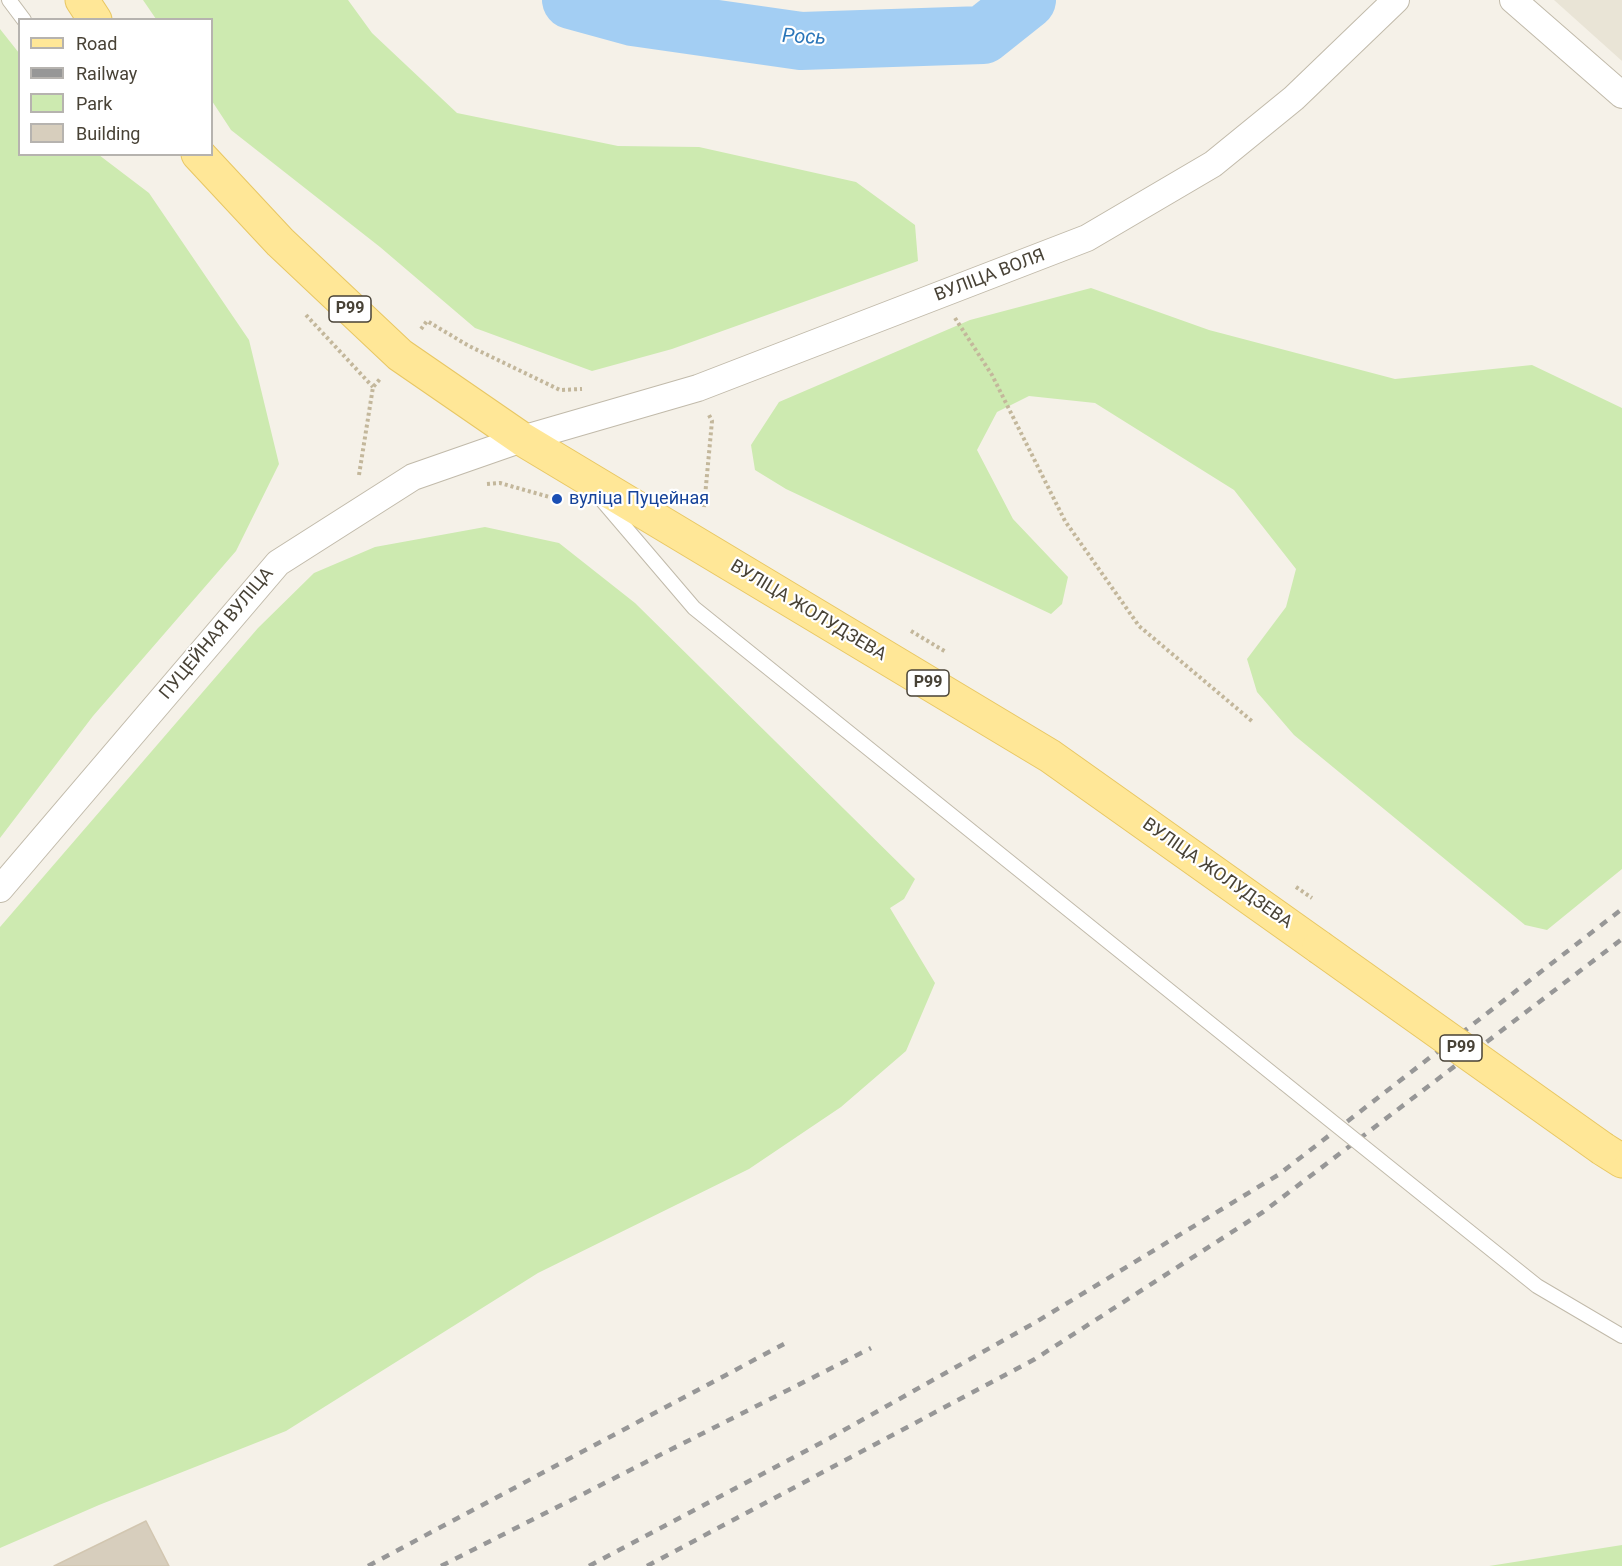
<!DOCTYPE html>
<html>
<head>
<meta charset="utf-8">
<style>
	body { margin:0 }
	#map { position:relative; width:1622px; height:1566px; overflow:hidden; background:#f5f1e8; font-family:Roboto,sans-serif }
	canvas { display:block }
	.legend { position:absolute; left:18px; top:18px; width:195px; height:138px; box-sizing:border-box; background:#fff; border:2px solid #b6b3af; margin:0; padding:8px 10px; list-style:none; font-size:18px; color:#484236 }
	.legend li { display:flex; align-items:center; gap:12px; height:30px }
	.legend b { width:30px; border:2px solid #b6b3af }
</style>
</head>
<body>
<div id="map">
<canvas width="1622" height="1566"></canvas>
<ul class="legend">
<li><b style="height:8px;background:#ffe797"></b>Road</li>
<li><b style="height:8px;background:#979797"></b>Railway</li>
<li><b style="height:16px;background:#cdeab0"></b>Park</li>
<li><b style="height:16px;background:#d7cebd"></b>Building</li>
</ul>
</div>
<script>
const ctx = document.querySelector('canvas').getContext('2d');
ctx.lineJoin = 'round';
function fillPath(path, color) { ctx.fillStyle = color; ctx.fill(path, 'evenodd'); }
function trace(path, color, width, dash) { ctx.strokeStyle = color; ctx.lineWidth = width; ctx.lineCap = dash ? 'butt' : 'round'; ctx.setLineDash(dash || []); ctx.stroke(path); }
function drawText(font, color, halo, rows, align = 'center') {
  ctx.font = font + ' Roboto,sans-serif'; ctx.lineWidth = 4.5; ctx.setLineDash([]); ctx.textBaseline = 'middle'; ctx.strokeStyle = halo; ctx.fillStyle = color; for (const [text, x, y, turn = 0] of rows) {
    ctx.save(); ctx.translate(x, y); ctx.rotate((+turn || 0) * Math.PI / 180); ctx.textAlign = isNaN(turn) ? turn : align; if (halo) ctx.strokeText(text, 0, 0); ctx.fillText(text, 0, 0); ctx.restore();
  }
}
fillPath(new Path2D(`
	M1554 0H1622V61Z`), '#e9e4d6');
fillPath(new Path2D(`
	M143 0H348L372 33 457 113 618 146 699 147 856 182 915 225 918 261 672 349 592 371 475 328 380 247 231 130 212 101V20L156 19Z
	M0 29 19 53 20 154 99 155 149 193 249 340 279 464 236 551 93 716 0 838Z
	M1091 288 1209 330 1395 379 1532 365 1622 408V869L1547 930 1525 925 1294 735 1257 692 1247 659 1286 607 1296 569 1234 490 1095 403 1029 396 997 412 977 450 1013 519 1068 577 1062 604 1051 614 786 489 755 470 751 445 779 402 970 320Z
	M485 527 559 543 635 603 915 879 904 899 890 908 935 983 906 1051 841 1107 749 1169 538 1273 286 1431 99 1505 0 1548V927L258 628 314 573 375 547Z
	M1622 1545V1566H1489Z`), '#cdeab0');
trace(new Path2D(`
	M571 0 633 17 801 41 983 35 1027 0`), '#a3cef3', 58);
const building = new Path2D(`
	M146 1521 169 1566H54Z`);
fillPath(building, '#d7cebd');
trace(building, '#d2c6b0', 1.5);
const service = new Path2D(`
	M9 0 24 20
	M601 499 694 608 1284 1083
	M1426 1197 1537 1286 1622 1336`);
const minor = new Path2D(`
	M1513 0 1622 95
	M0 889 278 563 413 477 522 439 698 388 1087 238 1213 164 1294 98 1396 0`);
const primary = new Path2D(`
	M82 0 95 20
	M198 154 280 242 400 355 522 439 1050 756 1319 947
	M1603 1149 1622 1161`);
trace(service, '#c1baaa', 16);
trace(minor, '#c1baaa', 28);
trace(primary, '#e8c763', 35);
trace(new Path2D(`
	M306 315 373 387
	M955 318 992 375 1065 521 1139 626 1253 722
	M421 329 427 321 469 346 560 390 582 389
	M359 475 373 387 380 379
	M487 484 500 483 553 498
	M704 507 712 421 709 415
	M911 631 946 652
	M1296 887 1312 898`), '#c3b79b', 4, [3, 3]);
trace(service, '#fff', 14);
trace(minor, '#fff', 26);
trace(primary, '#ffe797', 33);
trace(new Path2D(`
	M368 1566 784 1344
	M441 1566 871 1348
	M589 1566 830 1438 1036 1322 1278 1175 1622 909
	M647 1566 1035 1359 1263 1212 1622 939`), '#979797', 4.5, [8, 8]);
const serviceBridge = new Path2D(`
	M1284 1083 1426 1197`);
const primaryBridge = new Path2D(`
	M1319 947 1603 1149`);
trace(serviceBridge, '#c1baaa', 16, []);
trace(primaryBridge, '#e8c763', 35, []);
trace(serviceBridge, '#fff', 14);
trace(primaryBridge, '#ffe797', 33);
for (const [x, y, r, color] of [
	[557,499,6,"#1a4fb4"]
]) { const dot = new Path2D(); dot.arc(x, y, r, 0, 2 * Math.PI); ctx.fillStyle = color; ctx.fill(dot); trace(dot, '#fff', 2); }
for (const [x, y, w] of [
	[350,309,42],
	[928,683,42],
	[1461,1048,42]
]) { const box = new Path2D(); box.roundRect(x - w / 2, y - 13, w, 26, 4.5); ctx.fillStyle = '#fff'; ctx.fill(box); trace(box, '#484236', 1.5); }
drawText('bold 16px', '#484236', null, [
	["Р99",350,309],
	["Р99",928,683],
	["Р99",1461,1048]
]);
drawText('18px', '#484236', '#fff', [
	["ВУЛІЦА ВОЛЯ",990,276,-21],
	["ВУЛІЦА ЖОЛУДЗЕВА",808,611,31],
	["ПУЦЕЙНАЯ ВУЛІЦА",217,634,-50],
	["ВУЛІЦА ЖОЛУДЗЕВА",1217,874,35]
]);
drawText('18px', '#164399', '#fff', [
	["вуліца Пуцейная",569,499]
], 'left');
drawText('italic 20px', '#2b76b9', '#fff', [
	["Рось",804,38,3]
]);
</script>
</body>
</html>
